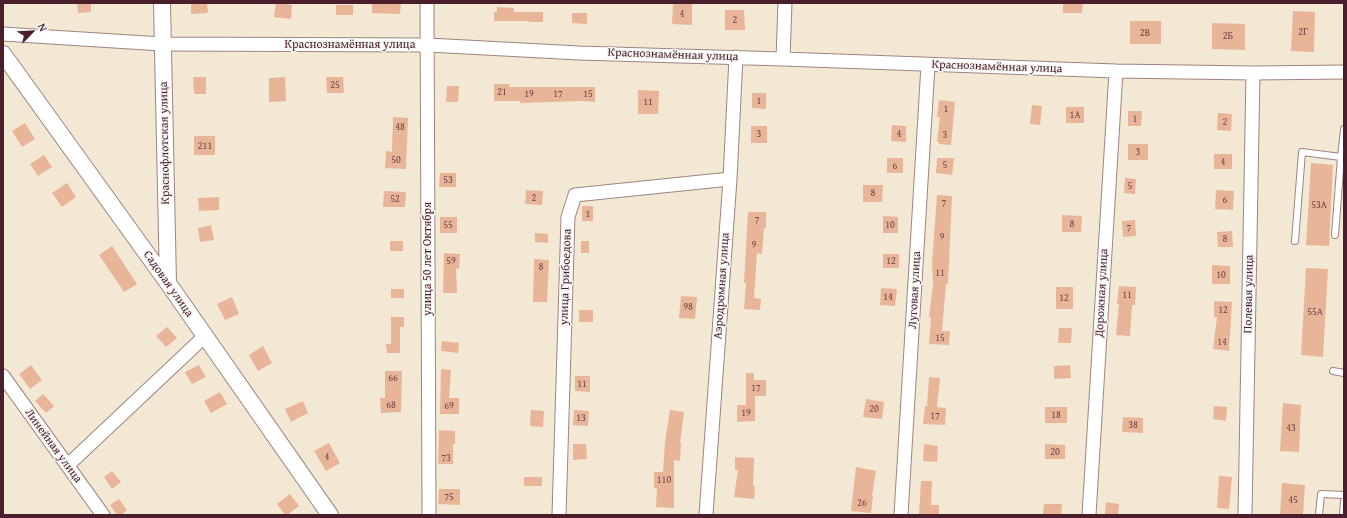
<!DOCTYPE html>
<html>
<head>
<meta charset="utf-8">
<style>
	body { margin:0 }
	#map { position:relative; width:1347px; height:518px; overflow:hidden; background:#f3e8d4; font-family:"Gentium Book Plus",serif }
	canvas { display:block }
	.frame { position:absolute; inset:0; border:4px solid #4a1f2b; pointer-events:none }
	.north { position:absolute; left:12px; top:12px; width:40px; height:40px; -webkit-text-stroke:3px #f6f6f2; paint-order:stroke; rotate:66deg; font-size:11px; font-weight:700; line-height:16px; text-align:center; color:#4a1f2b }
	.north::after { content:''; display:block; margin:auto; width:14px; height:18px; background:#4a1f2b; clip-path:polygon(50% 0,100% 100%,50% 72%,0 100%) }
</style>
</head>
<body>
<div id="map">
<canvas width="1347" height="518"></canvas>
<div class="frame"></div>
<div class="north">N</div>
</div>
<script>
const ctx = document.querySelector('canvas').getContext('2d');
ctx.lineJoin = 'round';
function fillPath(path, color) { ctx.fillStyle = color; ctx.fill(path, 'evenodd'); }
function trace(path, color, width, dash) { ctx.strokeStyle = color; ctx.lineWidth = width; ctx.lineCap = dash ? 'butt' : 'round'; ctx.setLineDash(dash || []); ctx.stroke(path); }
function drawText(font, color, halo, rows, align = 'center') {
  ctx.font = font + ' "Gentium Book Plus",serif'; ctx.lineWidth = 3; ctx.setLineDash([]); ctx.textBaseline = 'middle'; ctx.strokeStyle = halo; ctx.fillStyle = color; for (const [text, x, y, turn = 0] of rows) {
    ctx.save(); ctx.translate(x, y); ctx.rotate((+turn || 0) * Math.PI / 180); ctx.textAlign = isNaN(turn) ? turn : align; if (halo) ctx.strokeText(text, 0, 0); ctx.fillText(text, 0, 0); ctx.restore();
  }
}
fillPath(new Path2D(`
	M77 3H91V12L78 13Z
	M191 3H207L208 13 191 14Z
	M276 3 292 5 291 19 274 17Z
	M372 3H401L400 14 372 13Z
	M673 3H692V25L672 24Z
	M1063 3H1083L1082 13H1063Z
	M336 5H353V15H336Z
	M497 7 514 8V12H543V22H529V21H494V12H497Z
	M725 10H744L745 30H725Z
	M1293 11 1315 12 1314 52 1291 51Z
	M572 13H587V24L572 23Z
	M1130 21H1161V44H1130Z
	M1212 23 1245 24V50L1212 49Z
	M193 77H206V94H194Z
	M285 77 286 101 269 102V78Z
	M326 77H343L344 93H327Z
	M494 84H509V87H595V102L581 101 520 103V101H494Z
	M447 86H459L458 102H446Z
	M638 90 659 91 658 114H638Z
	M752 93H766V109L752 108Z
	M939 100 955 102 951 145 939 144V142H937L940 117H937Z
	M1032 105 1042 106 1040 125 1030 124Z
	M1066 107H1084V123H1066Z
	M1128 111H1142L1141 126H1128Z
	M1218 113 1232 114 1231 131 1217 130Z
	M393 117 408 118 406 169 385 168 386 151 392 152Z
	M25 123 35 139 22 147 12 131Z
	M892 125 906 126V142L891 141Z
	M751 126H767V143H751Z
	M194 136H215V155H194Z
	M1128 144H1148V160H1128Z
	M1214 154H1232V169H1214Z
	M44 155 52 167 38 176 30 164Z
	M887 158H903V173H887Z
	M937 158H954L952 175 936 173Z
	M1311 163 1333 165 1329 246 1306 245Z
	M440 173H456V187H439Z
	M1125 178 1136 179 1135 194 1124 193Z
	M67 183 76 197 62 207 52 193Z
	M863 185H883L882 202H863Z
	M526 190 543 191 542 205 525 204Z
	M1216 190 1234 191 1233 210 1215 209Z
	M384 191 406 192 405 207H383Z
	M937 195 952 196 948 284H946L942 331H950L949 345 929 344 931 318 929 317 933 283 932 263Z
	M219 197V210L199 211 198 198Z
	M582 206H593V221H582Z
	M748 212H766V228H764L762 254 757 253 754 298 761 299 760 310 744 309 746 283H744Z
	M1062 215 1082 216 1081 232H1062Z
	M883 216 898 217V233H883Z
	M440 217H457V233H440Z
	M1135 220 1136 236 1123 237 1122 221Z
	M211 225 214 240 200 242 198 228Z
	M1232 231 1233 247H1218L1217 232Z
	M535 233 548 234V243L535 242Z
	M390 241H403V251H390Z
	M581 241H589V253H581Z
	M112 246 137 284 124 292 99 255Z
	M444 253 460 254 459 269 456 268 457 293H443Z
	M883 254H899V268H883Z
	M534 259 549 260 547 302H533Z
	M1212 265 1230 266V284H1212Z
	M1306 268 1328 269 1323 357 1301 355Z
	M1119 286 1136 287 1135 305H1132L1130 336 1116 335 1119 304H1117Z
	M1056 287H1073V309H1056Z
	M881 288 897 289 895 306 880 305Z
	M391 289H404V298H391Z
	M681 296 697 297 695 319 679 318Z
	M232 297 239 314 225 320 217 304Z
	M1214 301 1232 302 1229 351 1213 349 1217 317H1214Z
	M579 310H593V322H579Z
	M391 317H404V327H400V353H387L386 344H391Z
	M167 327 177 338 166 347 156 336Z
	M1059 328H1072L1071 343H1058Z
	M442 341 459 343 458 353 441 351Z
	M263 346 272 363 258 371 249 355Z
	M31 365 42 380 30 389 19 374Z
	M199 365 206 377 192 384 185 372Z
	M1070 365 1071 378 1054 379V366Z
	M441 369 451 370 449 398H459V414H440Z
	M385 371H402L401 412 381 413 380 398H385Z
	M746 373H754V380H766V396H755V421L737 422V405H746Z
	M575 376H590V392L575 391Z
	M929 377 940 378 937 407 946 408 945 425 923 424 925 406H927Z
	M220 392 227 404 211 413 204 401Z
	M43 394 54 406 46 413 35 401Z
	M866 399 884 402 882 419 863 417Z
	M303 401 308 413 291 422 285 409Z
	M1283 403 1301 405 1299 452 1280 451Z
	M1214 406 1227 407 1226 421 1213 419Z
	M1045 407H1067V423H1045Z
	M531 410 544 411 543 427 530 426Z
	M574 410 589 411 588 426 573 425Z
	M670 410 684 412 680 443H681L680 461 674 460V508L656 507 657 488H654V472H663L665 442Z
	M1123 417 1143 418V433L1122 432Z
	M439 430 455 431V444H453V464H438Z
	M329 443 340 463 326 471 314 451Z
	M573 444H586L587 459 573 460Z
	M924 444 938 446 937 462 923 461Z
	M1045 444 1065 445V459H1045Z
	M735 457 754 458 753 486H755L754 499 734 497 738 470H735Z
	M856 467 876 471 872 496H873L871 513 851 511Z
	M112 471 121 482 112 489 104 477Z
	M1219 476 1232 477 1229 509 1217 508Z
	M524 477H542V486H524Z
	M921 481H932L931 505H939V515H919Z
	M1282 483 1305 485 1303 515H1280Z
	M439 489H460V505L438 504Z
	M290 494 299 506 287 515H285L277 504Z
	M119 499 127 510 121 515H117L110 505Z
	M1106 502 1119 504 1118 515H1105Z
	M1044 504H1062L1061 515H1043Z`), '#e9b599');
const service = new Path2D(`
	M1335 235 1341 157H1344
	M1295 241 1302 152 1341 157 1344 129
	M1333 371 1344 373
	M1319 515 1321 494 1344 495
	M1343 515 1344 501`);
const minor = new Path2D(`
	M427 3 429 515
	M3 34 162 44 428 45 579 53 783 59 1116 71 1253 73 1344 72
	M783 59 785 3
	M3 376 103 515
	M68 465 205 336
	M559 515 568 217 575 195 730 179
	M706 515 730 179 736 57
	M901 515 928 65
	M1089 515 1116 71
	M1245 515 1253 73`);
const tertiary = new Path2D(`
	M162 3 168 283
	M3 54 168 283 330 515`);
trace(service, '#9e8480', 8);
trace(minor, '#9e8480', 15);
trace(tertiary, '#9e8480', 18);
trace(service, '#fff', 6);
trace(minor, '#fff', 13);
trace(tertiary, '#fff', 16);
drawText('10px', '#724446', null, [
	["4",682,14],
	["2",735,20],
	["2Г",1303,32],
	["2В",1145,33],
	["2Б",1228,36],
	["25",335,85],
	["21",502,92],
	["19",529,94],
	["17",558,94],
	["15",588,94],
	["1",759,101],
	["11",648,102],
	["1",946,109],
	["1А",1075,115],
	["1",1135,119],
	["2",1225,122],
	["48",400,127],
	["3",759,134],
	["4",899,134],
	["3",945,135],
	["211",205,146],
	["3",1138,152],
	["50",396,160],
	["4",1223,162],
	["5",945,165],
	["6",895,166],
	["53",448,180],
	["5",1130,186],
	["8",873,193],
	["2",534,198],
	["52",395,199],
	["6",1225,200],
	["7",944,203],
	["53А",1319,205],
	["1",588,214],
	["7",757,220],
	["8",1072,224],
	["55",448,225],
	["10",890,225],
	["7",1129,228],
	["9",942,237],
	["8",1225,239],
	["9",754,245],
	["59",451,261],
	["12",891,261],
	["8",541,267],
	["11",940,273],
	["10",1221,275],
	["11",1127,295],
	["14",888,297],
	["12",1064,298],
	["98",688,307],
	["12",1223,310],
	["55А",1315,312],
	["15",940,338],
	["14",1222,342],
	["66",393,378],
	["11",582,384],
	["17",756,388],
	["68",391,405],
	["69",449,406],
	["20",874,409],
	["19",746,413],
	["18",1056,415],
	["17",935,416],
	["13",581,418],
	["38",1133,425],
	["43",1291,428],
	["20",1055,452],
	["4",327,457],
	["73",446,458],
	["110",664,480],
	["75",449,497],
	["45",1293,500],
	["26",862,503]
]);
drawText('12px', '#4a1f2b', '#f6f6f2', [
	["Краснознамённая улица",350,45],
	["Краснознамённая улица",673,55,2],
	["Краснознамённая улица",997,67,2],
	["Краснофлотская улица",165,143,-91],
	["улица 50 лет Октября",428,259,-90],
	["улица Грибоедова",566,277,-88],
	["Садовая улица",168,284,55],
	["Аэродромная улица",722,286,-86],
	["Луговая улица",915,290,-87],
	["Дорожная улица",1102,293,-87],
	["Полевая улица",1249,294,-89],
	["Линейная улица",53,446,54]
]);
</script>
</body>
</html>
